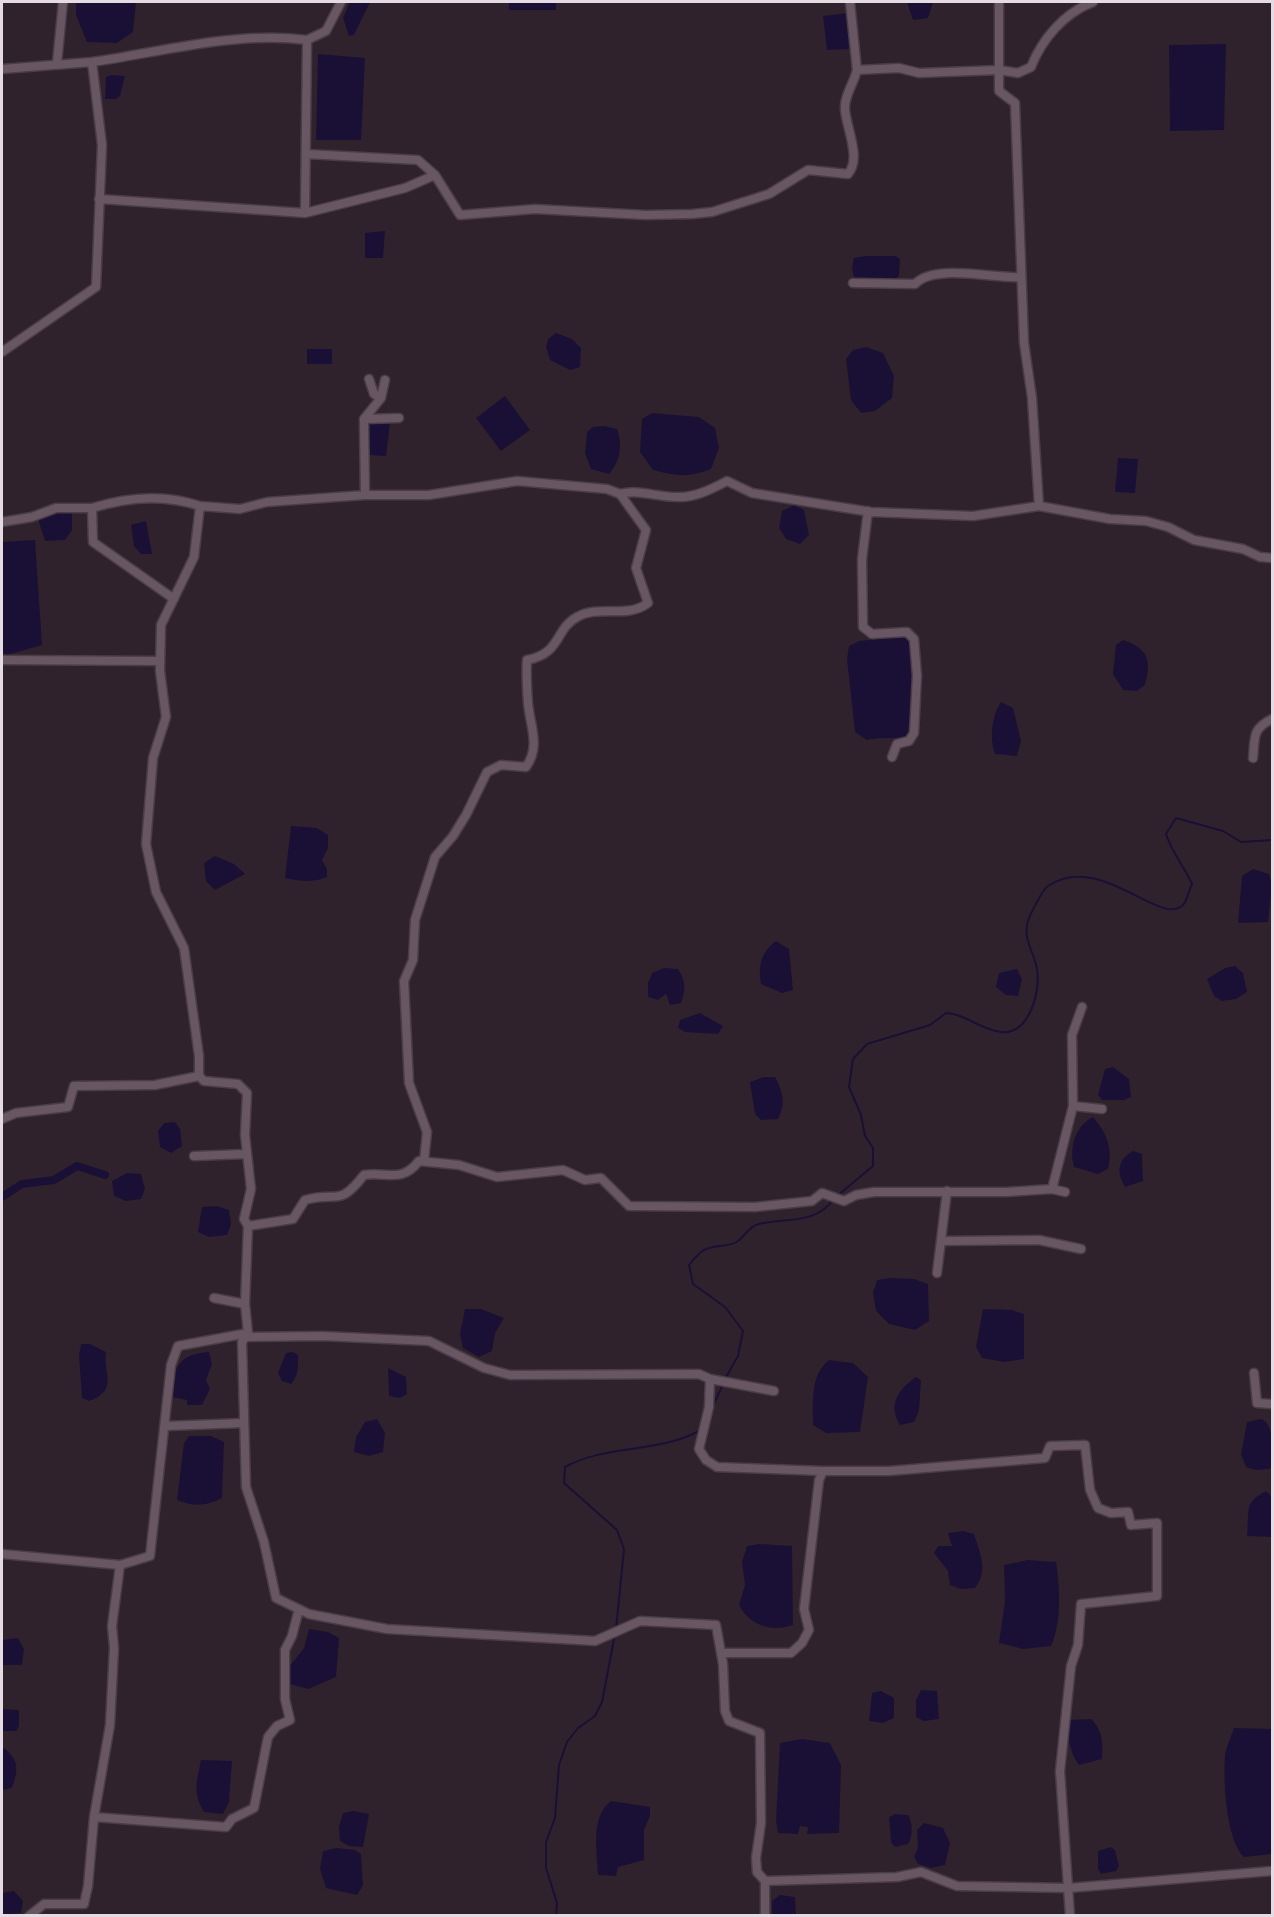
<!DOCTYPE html>
<html>
<head>
<meta charset="utf-8">
<style>
	body { margin:0 }
	#map { position:relative; width:1274px; height:1917px; overflow:hidden; background:#30222c; font-family:"Roboto Serif",serif }
	canvas { display:block }
	.frame { position:absolute; inset:0; border:3px solid #e5dbe2; pointer-events:none }
</style>
</head>
<body>
<div id="map">
<canvas width="1274" height="1917"></canvas>
<div class="frame"></div>
</div>
<script>
const ctx = document.querySelector('canvas').getContext('2d');
ctx.lineJoin = 'round';
function fillPath(path, color) { ctx.fillStyle = color; ctx.fill(path, 'evenodd'); }
function trace(path, color, width, dash) { ctx.strokeStyle = color; ctx.lineWidth = width; ctx.lineCap = dash ? 'butt' : 'round'; ctx.setLineDash(dash || []); ctx.stroke(path); }
fillPath(new Path2D(`
	M76 2H136L133 32 117 43 87 42 76 15Z
	M350 2H370L354 35 349 36 343 18Z
	M509 2H556V10H509Z
	M907 2H933L928 18 913 20Z
	M848 13 850 49 827 50 823 16Z
	M1226 44 1224 130 1170 131 1169 45Z
	M318 54 365 58 361 140H316Z
	M111 75 125 76 120 96 116 99H105L106 77Z
	M385 231 383 258H365V233Z
	M866 256H895L900 259 899 275 894 282 858 281 854 278 852 267 854 258Z
	M556 333 572 339 581 348 580 367 570 370 550 360 546 347 548 339Z
	M866 347 883 353 894 376 892 398 875 411 861 413 851 400 846 359 853 350Z
	M307 349H332V364H307Z
	M505 396 530 430 501 451 476 418Z
	M652 413 699 417 715 428 719 448 711 469C689 478 675 476 653 470L640 452 642 419Z
	M368 423H390L386 456 368 455Z
	M604 426 617 429C623 444 620 463 609 474L591 469 585 453 587 432 593 427Z
	M1118 458 1138 459 1135 493 1115 492Z
	M794 505 804 510 809 535 800 544 786 539 779 528 782 511Z
	M65 510 72 512V530L65 540 45 541 38 519Z
	M146 521 152 554H141L134 546 131 525Z
	M35 540 42 645 7 655 2 653V542Z
	M900 637 911 639 913 720 911 734C895 741 884 736 867 740L855 732 847 659 849 646 859 641Z
	M1123 640C1148 648 1152 661 1145 685L1137 691 1123 690 1113 674 1116 645Z
	M1001 702 1013 708 1021 741 1017 756 995 754C989 738 992 715 1001 702Z
	M291 826 317 828 328 835V848L322 860 327 869V877C313 883 299 881 285 878Z
	M215 856 234 864 245 874 215 890 206 881 204 863Z
	M1253 869 1269 874 1272 885 1268 922 1238 923 1242 876Z
	M776 941 789 949 793 990 782 993 761 984C758 966 761 952 776 941Z
	M1235 966 1243 973 1247 992 1236 999 1222 1001 1214 996 1207 979 1225 968Z
	M664 968 678 969C686 982 686 988 681 1003L670 1005 666 994 658 1000 648 997V983L652 973Z
	M1017 969 1022 979 1018 996 1006 995 996 987 999 973Z
	M700 1013 723 1026 718 1034 685 1032 678 1028 680 1020Z
	M1113 1067 1129 1079 1131 1097 1124 1100H1102L1098 1095 1105 1069Z
	M764 1077H775C783 1092 786 1103 778 1119L761 1120 755 1114 750 1082Z
	M1093 1117C1107 1133 1113 1149 1108 1169L1098 1174 1074 1167C1069 1147 1075 1126 1093 1117Z
	M175 1122 180 1129 182 1146 171 1153 160 1147 158 1131 164 1123Z
	M1133 1151 1142 1154 1143 1181 1125 1187C1116 1172 1118 1159 1133 1151Z
	M127 1173 141 1174 145 1189 141 1199 126 1201 114 1196 112 1181Z
	M217 1206 229 1210 231 1224 227 1235 209 1237 198 1232 202 1207Z
	M890 1278 914 1279 928 1284 929 1321 915 1330 889 1324 876 1311 873 1293 877 1280Z
	M465 1309H481L504 1318 495 1333 492 1351 479 1357 463 1348 460 1334Z
	M983 1309 1012 1310 1024 1314V1359L1004 1362 982 1358 976 1347Z
	M81 1344H90L106 1352C103 1375 119 1390 89 1401L82 1398 79 1355Z
	M209 1352 212 1364 206 1380 210 1389 202 1405H187V1400L172 1397C173 1368 178 1354 209 1352Z
	M293 1352 298 1355C298 1367 299 1375 291 1384L282 1381 278 1373 286 1353Z
	M829 1360 853 1363 868 1377 860 1432 826 1433 813 1425C813 1402 810 1375 829 1360Z
	M388 1368 406 1377 407 1394 400 1398 389 1396Z
	M916 1377 921 1380 919 1411 914 1422 900 1425C887 1404 899 1389 916 1377Z
	M377 1419 385 1433 383 1452 369 1456 354 1452 356 1437 365 1422Z
	M1261 1419C1274 1423 1273 1449 1272 1464L1270 1469 1256 1470 1246 1467 1241 1454 1247 1422Z
	M189 1436H211L224 1442 222 1498C207 1506 193 1507 177 1500L184 1443Z
	M1266 1491 1272 1497V1537L1247 1536C1250 1512 1242 1503 1266 1491Z
	M963 1531 974 1534C980 1554 989 1570 975 1588L961 1589 950 1585 948 1571 934 1553 938 1546H952L948 1533Z
	M759 1544 792 1546 793 1625C772 1633 749 1625 739 1605L745 1585 742 1562 747 1546Z
	M1028 1560 1056 1562C1060 1590 1062 1621 1051 1646L1023 1649 999 1643 1005 1601 1004 1565Z
	M309 1629 328 1632 339 1638 336 1677 308 1689 286 1683 289 1667 304 1648Z
	M18 1638 24 1649 22 1665H2V1640Z
	M921 1690 937 1691 939 1719 924 1721 916 1717V1700Z
	M881 1691 894 1698V1718L883 1723 869 1721 872 1693Z
	M2 1709 19 1710V1726L16 1731H2Z
	M1091 1719C1103 1730 1103 1744 1102 1759L1079 1765C1069 1752 1068 1736 1067 1720Z
	M1234 1728 1272 1729V1854L1244 1857C1226 1841 1223 1780 1225 1756 1226 1747 1231 1737 1234 1728Z
	M802 1739 830 1743 841 1765 839 1833 807 1834 808 1827 800 1826 798 1834 778 1833 776 1820 780 1743Z
	M4 1748C20 1761 18 1770 12 1788L2 1790V1750Z
	M201 1760 232 1761 229 1802 223 1814 204 1812C192 1792 197 1781 201 1760Z
	M611 1801 650 1807V1816L644 1830V1860L618 1867 616 1876 598 1875C597 1850 590 1817 611 1801Z
	M353 1811 369 1814 363 1847 349 1846 340 1841 339 1827 343 1813Z
	M895 1814 908 1815C913 1823 913 1837 908 1844L895 1847 891 1842 889 1817Z
	M924 1823 943 1828 950 1843 945 1865 931 1868 918 1864 914 1857 918 1848 917 1830Z
	M1111 1847 1115 1850 1119 1866 1116 1871 1101 1874 1098 1869V1851Z
	M337 1848 355 1850 361 1854 363 1885 357 1895 326 1888 320 1869 323 1851Z
	M14 1891 23 1901 21 1913 2 1915V1893Z
	M780 1895 795 1897 796 1915H772V1901Z`), '#1a1035');
trace(new Path2D(`
	M837 1196 873 1166V1148L865 1136 861 1115 849 1087 853 1059 867 1044 930 1025 946 1013C966 1014 981 1030 1001 1032 1029 1035 1041 992 1037 969 1035 955 1024 941 1027 925 1028 918 1042 890 1048 886 1101 851 1160 928 1183 905 1187 901 1189 890 1192 884 1184 866 1172 853 1166 834L1176 818 1223 831 1241 842 1272 840
	M725 1379 738 1356 743 1331 725 1307 693 1284 689 1265C693 1260 700 1251 706 1249 716 1244 728 1248 738 1241 746 1235 749 1226 759 1224 787 1217 814 1225 833 1200
	M713 1406 723 1384
	M616 1629 624 1549 617 1530 564 1483 565 1467C607 1444 655 1454 699 1431
	M556 1916 557 1903 546 1868V1842L555 1818 559 1765 567 1742 578 1728 595 1716 602 1702 615 1634`), '#1a1035', 2);
trace(new Path2D(`
	M2 1197 22 1184 54 1180 77 1166 105 1175`), '#1a1035', 8);
const street = new Path2D(`
	M850 2 857 70
	M999 2V70L1018 73 1031 67C1042 39 1064 13 1093 2
	M92 62C162 52 235 31 307 40
	M57 63 63 2
	M2 69 92 62 102 145 96 287 2 352
	M306 154 418 160 435 175
	M99 199 305 213 405 188 435 175 460 215 535 209 646 215 692 214 712 212 769 194 808 170 848 174C862 158 846 128 845 109 844 96 854 83 857 70L899 68 919 73 999 70V91L1015 103 1024 343 1032 398 1039 506 973 516 871 512 752 493 727 481C712 489 694 498 677 497 656 497 640 489 620 494L646 530 636 568 648 603C627 619 599 605 579 616 554 628 563 653 527 660 526 674 527 689 528 703 530 726 541 746 526 767L501 765 487 772 466 815 453 836 435 857 415 920 413 960 404 981 409 1083 427 1132 424 1161
	M305 213 307 40 326 31 341 2
	M853 283 915 284C935 263 993 279 1021 277
	M369 379 374 394 381 398
	M364 419 381 398 385 380
	M365 495H429L517 481 607 489 620 494
	M1039 506 1110 519 1146 521 1168 527 1194 540 1243 549 1260 557 1272 558
	M92 508C127 497 165 494 200 506
	M868 511 862 559 863 627 872 634 907 632 914 639 917 676 914 733 909 741 897 744 892 757
	M2 522 32 517 56 508H92L93 542 174 599
	M2 660 160 661
	M1253 758C1255 737 1252 729 1272 719
	M199 1076V1056L184 948 156 892 146 844 153 758 166 717 160 671 161 625 194 557 200 506 240 509 267 502 365 495 364 419 399 418
	M1073 1106 1102 1109
	M2 1119 16 1113 68 1107 74 1086 155 1085 199 1076 204 1081 238 1084 247 1093 245 1135 251 1189 244 1219 248 1226 245 1304 248 1333 242 1342 246 1487 264 1542 276 1598 309 1614 387 1629 595 1641 640 1621 716 1625 723 1664 725 1711 729 1721 760 1733 761 1823 756 1858 757 1872 765 1881V1916
	M194 1156 246 1154
	M1052 1189 1073 1106 1072 1035 1082 1007
	M248 1226 293 1219 305 1200C338 1191 338 1208 364 1175 387 1171 401 1184 419 1161L459 1165 497 1177 563 1170 585 1180 601 1178 629 1206 755 1207 812 1201 822 1193 844 1201 856 1195 874 1192H1006L1052 1189 1065 1192
	M943 1241 1039 1240 1081 1249
	M937 1273 947 1191
	M214 1298 245 1304
	M245 1337 322 1336 429 1341 484 1368 510 1375 699 1374 710 1379 709 1407 699 1449 706 1460 717 1467 823 1471
	M1254 1373 1257 1403 1272 1404
	M710 1379 774 1391
	M166 1426 244 1423
	M2 1554 120 1565 112 1626 114 1648 110 1725 94 1817
	M120 1565 150 1556 171 1365 178 1346 248 1333
	M721 1653H791L802 1643 809 1630 804 1609 819 1480 823 1471H889L1045 1458 1050 1446 1085 1445 1090 1490 1098 1508 1111 1513 1128 1512 1131 1525 1157 1523V1596L1081 1604 1078 1645 1071 1666 1060 1771 1070 1916
	M765 1881 897 1877 921 1872 957 1886 1069 1888 1272 1871
	M29 1916 44 1904H84L88 1886 94 1817 226 1827 232 1819 254 1808 268 1737 277 1726 290 1720 285 1699V1650L292 1636 299 1609`);
trace(street, '#493d46', 11);
trace(street, '#685763', 8);
</script>
</body>
</html>
